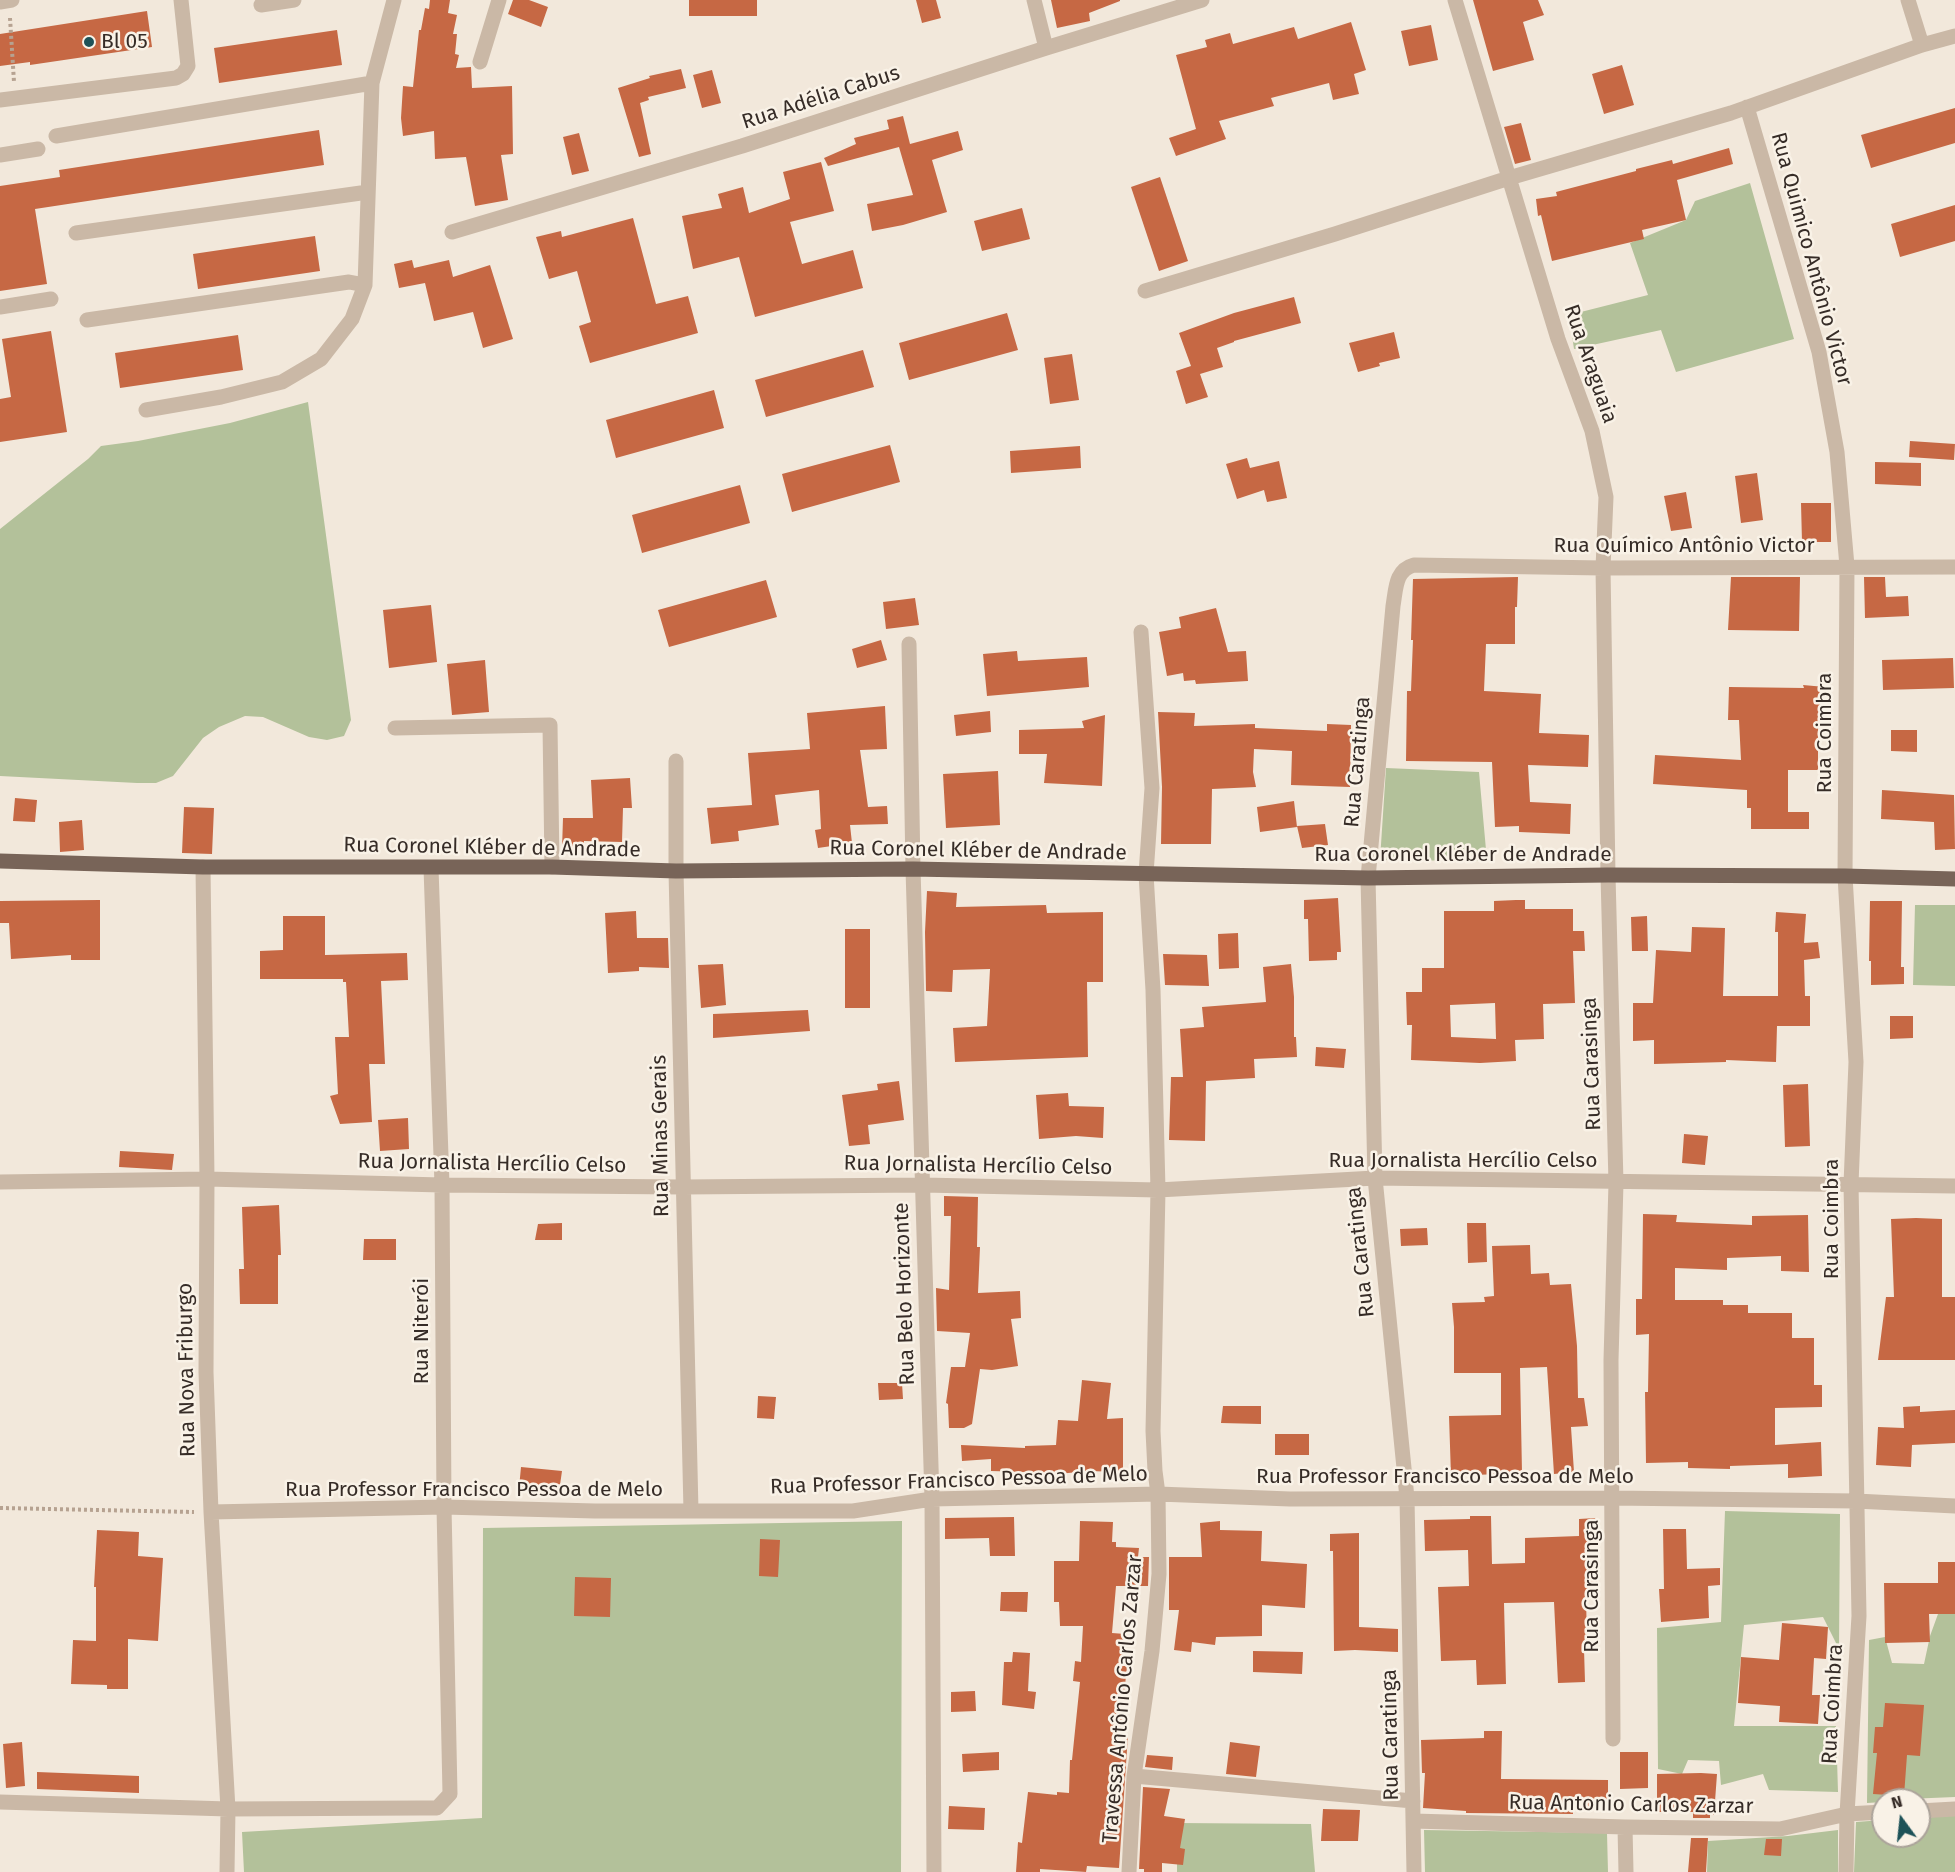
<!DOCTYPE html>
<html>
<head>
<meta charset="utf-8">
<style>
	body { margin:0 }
	#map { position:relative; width:1955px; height:1872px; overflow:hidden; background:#f2e8db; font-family:"Fira Sans",sans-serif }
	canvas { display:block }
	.north { position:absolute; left:1871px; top:1788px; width:60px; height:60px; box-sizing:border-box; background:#f9f2e7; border:2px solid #aba39a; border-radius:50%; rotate:345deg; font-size:16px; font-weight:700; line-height:24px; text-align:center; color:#362c27 }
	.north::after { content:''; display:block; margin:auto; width:21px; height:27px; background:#1d5258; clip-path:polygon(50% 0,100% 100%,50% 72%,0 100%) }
</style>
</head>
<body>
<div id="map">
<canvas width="1955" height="1872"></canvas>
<div class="north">N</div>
</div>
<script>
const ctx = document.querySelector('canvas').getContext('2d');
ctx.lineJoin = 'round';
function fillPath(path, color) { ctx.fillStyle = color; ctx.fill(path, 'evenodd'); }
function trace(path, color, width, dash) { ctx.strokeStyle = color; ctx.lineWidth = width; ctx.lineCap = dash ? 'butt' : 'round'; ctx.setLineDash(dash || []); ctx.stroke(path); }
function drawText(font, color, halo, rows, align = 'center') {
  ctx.font = font + ' "Fira Sans",sans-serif'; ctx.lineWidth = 5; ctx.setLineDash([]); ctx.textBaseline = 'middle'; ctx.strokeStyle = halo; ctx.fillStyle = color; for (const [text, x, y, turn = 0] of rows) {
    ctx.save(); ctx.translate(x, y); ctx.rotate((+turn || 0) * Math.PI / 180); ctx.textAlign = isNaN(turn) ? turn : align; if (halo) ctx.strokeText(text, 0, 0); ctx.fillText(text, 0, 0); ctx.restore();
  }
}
fillPath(new Path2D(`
	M1750 183 1794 339 1676 372 1661 330 1574 349 1569 315 1648 295 1630 243 1686 220 1695 201Z
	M308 402 351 720 344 736 327 740 309 737 263 717 245 716 219 727 203 738 173 776 156 783H137L0 776V529L88 459 101 446 138 441 230 423Z
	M1386 768 1479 772 1487 861 1380 860Z
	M1915 905H1955V986L1913 985Z
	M1725 1511 1840 1514 1839 1649 1823 1617 1744 1625 1734 1726H1836L1838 1792 1769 1790 1763 1774 1721 1785 1719 1761 1688 1760 1682 1774 1658 1769 1657 1628 1721 1622Z
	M902 1521 901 1872H244L242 1832 482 1818 483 1528Z
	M1938 1614H1955V1797L1883 1800V1802L1867 1803 1869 1640 1885 1637 1892 1663 1924 1664 1930 1636Z
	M1955 1815V1872H1854L1856 1822 1883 1820V1836H1919V1817Z
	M1177 1823 1311 1824 1315 1872H1177Z
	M1424 1830 1607 1833 1608 1872H1425Z
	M1838 1830V1872H1707L1708 1841 1788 1836Z`), '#b3c19a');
fillPath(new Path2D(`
	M430 0H450L448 13 457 15 453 34H457L455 54 459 55 456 68 471 67 472 88 512 86 513 154 501 155 508 200 475 206 466 157 435 159 434 131 403 136 401 118 403 86 413 87 419 30H421L425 8 429 9Z
	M513 0H529L548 7 541 27 508 14Z
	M689 0H757V16H689Z
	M916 0H936L941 18 922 23Z
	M1051 0H1120V1L1089 13 1090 21 1057 28Z
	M1473 0H1538L1544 15 1523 22 1534 60 1493 71Z
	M147 11 152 47 30 65V62L0 66V34Z
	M1351 22 1366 70 1354 74 1359 94 1333 100 1329 83 1271 98 1274 106 1219 121 1226 139 1176 156 1169 138 1196 129 1176 55 1207 47 1205 40 1230 33 1233 44 1294 27 1298 39Z
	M1431 25 1438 60 1409 66 1401 31Z
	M337 30 342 65 219 83 214 48Z
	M1622 65 1634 105 1604 114 1592 74Z
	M681 69 686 88 648 97 649 100 640 103 651 154 639 157 618 88 650 78 649 76Z
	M712 70 721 103 702 108 693 75Z
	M1955 108V143L1871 168 1861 135Z
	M903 116 910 144 958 131 963 150 932 160 947 212 903 225 872 231 867 204 913 195 899 147 828 166 824 158 856 144 854 138 889 129 887 120Z
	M1521 123 1531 160 1515 164 1504 127Z
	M319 130 324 165 35 209 47 284 0 291V186L60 177 59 170Z
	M579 133 589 171 572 175 563 137Z
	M1729 148 1733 164 1677 180 1686 220 1642 230 1644 239 1552 261 1541 215 1538 216 1536 199 1557 196 1556 192 1636 171V169L1672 160 1673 164Z
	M821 162 834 211 790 222 802 264 853 250 863 288 755 317 739 257 693 269 682 216 722 208 718 194 743 187 749 213 790 199 783 172Z
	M1160 177 1188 261 1159 271 1131 187Z
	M1955 205V241L1900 257 1891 224Z
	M1022 208 1030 239 982 251 974 221Z
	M633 218 656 304 688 296 698 333 590 363 579 326 591 322 577 271 549 279 536 237 561 231 562 237Z
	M315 236 320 271 198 289 193 254Z
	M412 260 414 268 449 260 453 277 490 265 513 339 483 348 473 312 434 321 425 283 399 288 394 264Z
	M1294 297 1301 323 1234 341V342L1217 348 1223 367 1200 374 1208 397 1186 404 1176 371 1191 366 1179 333 1234 313Z
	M1007 313 1018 350 909 380 899 343Z
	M51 331 67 432 0 442V399L11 397 2 339Z
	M1394 332 1400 358 1379 363 1380 366 1358 372 1349 343Z
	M238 335 243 370 120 388 115 353Z
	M863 350 874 387 766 417 755 380Z
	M1072 354 1079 400 1050 404 1044 358Z
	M714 390 724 428 616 458 606 420Z
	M1910 441 1955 444 1954 460 1909 457Z
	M890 445 900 482 792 512 782 474Z
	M1080 446 1081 468 1011 473 1010 451Z
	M1247 458 1250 468 1279 461 1287 498 1267 502 1264 490 1237 499 1226 464Z
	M1875 462 1921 463V486L1875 484Z
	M1757 473 1763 520 1741 523 1735 476Z
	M740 485 750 523 642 553 632 515Z
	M1686 492 1692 528 1671 531 1664 496Z
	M1801 503H1831V542H1802Z
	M1518 577 1517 607H1515V644H1486L1484 691 1541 694 1539 733 1589 735 1588 767 1528 765 1530 802 1571 804 1570 834 1519 832V826L1495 827 1492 762 1406 761 1407 691H1411L1413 640H1411L1413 579Z
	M1731 577H1800L1799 631 1728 630Z
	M1864 577H1885L1886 597 1908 596 1909 616 1865 618Z
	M766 580 777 617 669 647 658 610Z
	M915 598 919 625 886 629 883 602Z
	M431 605 437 662 389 668 383 610Z
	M1216 608 1228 652 1246 651 1248 681 1196 684 1195 680 1184 681 1183 673 1167 676 1159 632 1181 628 1179 617Z
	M881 640 887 660 857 668 852 649Z
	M1017 651 1018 661 1087 657 1089 687 987 696 983 654Z
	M1953 658 1954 688 1883 690 1882 660Z
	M485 660 489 712 452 715 447 664Z
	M1803 685 1825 687 1821 724H1818V770H1788V812H1809V829H1751V808H1747V790L1653 784 1655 755 1741 760 1739 720H1728L1729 687 1804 688Z
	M885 706 887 749 860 750 868 807 887 806 888 824 850 825 852 843 818 848 815 830 821 829 819 790 775 795 779 825 738 831 739 841 711 844 707 808 752 805 748 753 810 749 807 713Z
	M990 711 991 732 956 736 954 715Z
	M1158 712 1195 713 1194 726 1255 724V728L1327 731V724L1351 725 1350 787 1291 785 1292 751 1254 749 1253 772 1256 787 1212 789 1211 844H1161L1162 787Z
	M1105 715 1102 786 1044 783 1047 754H1019V730L1084 728 1082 721Z
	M1891 730H1917V752L1891 751Z
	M998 771 1000 825 946 828 943 774Z
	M630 778 632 808H623L622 842 584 841V849H562L563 818H593L591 780Z
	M1882 790 1954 795 1955 849 1935 850 1934 822 1881 819Z
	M15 798 37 800 35 822 13 821Z
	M1294 801 1297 827 1260 832 1257 807Z
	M184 807 214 808 212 854 182 853Z
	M82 820 84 850 60 852 59 822Z
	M1325 824 1328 845 1302 848 1297 826Z
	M927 891 957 893 956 907 1046 905 1047 913 1103 912V982H1087L1088 1057 955 1062 953 1028 987 1026 990 969 953 970 952 992 926 991 925 932Z
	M1338 898 1341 952H1337V960L1309 961 1308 919H1304V900Z
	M100 900V960H71V955L11 959 9 923H0V901Z
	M1516 900H1525V909H1573V931H1584L1585 951H1573L1575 1003 1543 1004 1544 1039 1515 1040 1516 1061 1480 1063 1411 1060 1412 1025H1407L1406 992H1422V968H1444V911H1494V901ZM1495 1003 1496 1039 1451 1037 1450 1005Z
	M1870 901H1902L1901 967H1904V984L1871 985V961H1869Z
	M636 911 637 938H668L669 968 639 967V971L608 973 605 913Z
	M1776 912 1806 914 1804 943 1818 942 1820 958 1804 960 1805 996H1810V1026H1777L1776 1062 1726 1060V1062L1654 1064V1040L1633 1041V1003H1653L1656 950 1691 952 1692 927 1725 928 1723 996H1778V932H1775Z
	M283 916H325V955L407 953 408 980 381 981 385 1064H369L372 1122 340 1124 330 1096 338 1094 335 1037H349L346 982H343V979H260V951L283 950Z
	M1647 916 1648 951H1632L1631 917Z
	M845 929H870V1008H845Z
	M1238 933 1239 968 1219 969 1218 934Z
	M1163 954 1207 955 1209 986 1165 985Z
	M723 964 726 1005 701 1008 698 965Z
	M1291 964 1294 997V1037H1296L1297 1057 1254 1059 1255 1078 1206 1081 1205 1141 1169 1140 1171 1077H1183L1180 1029 1204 1027 1202 1007 1266 1002 1263 967Z
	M808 1010 810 1031 713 1038V1014Z
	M1890 1016H1913V1038L1890 1039Z
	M1316 1047 1346 1049 1344 1068 1315 1066Z
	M899 1081 904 1120 868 1125 870 1144 849 1146 842 1095 878 1090 877 1084Z
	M1808 1084 1810 1146 1785 1147 1783 1085Z
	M1068 1093 1069 1106 1104 1107 1103 1138 1076 1136 1039 1139 1036 1095Z
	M408 1118 409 1149 380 1151 378 1120Z
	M1684 1134 1708 1136 1705 1165 1682 1163Z
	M120 1151 174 1154 172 1170 119 1167Z
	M944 1196 978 1197 977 1247H980L978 1293 1020 1291 1021 1318 1011 1319 1018 1366 992 1370 980 1369 972 1424 964 1428H949L948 1404 946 1403 951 1367H965L970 1333 937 1331 936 1288 949 1290 951 1216H944Z
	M279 1205 281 1255H278V1304H240L239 1269H244L242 1207Z
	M1643 1214 1677 1215 1676 1222 1752 1225V1216L1808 1215 1809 1272 1781 1271V1256L1727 1258V1270L1675 1268V1300H1723V1305H1748V1313H1792V1338H1814V1385H1822V1407L1775 1408V1445L1821 1442 1822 1476 1788 1478V1464L1730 1466V1469L1688 1468V1462L1646 1463 1645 1392H1648L1649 1334 1636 1335V1299H1642Z
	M1916 1218 1942 1219V1297H1955V1360H1878L1886 1297H1894L1891 1219Z
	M562 1223V1240H535L538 1224Z
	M1467 1223H1486L1487 1262 1468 1263Z
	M1427 1228 1428 1245 1401 1246 1400 1229Z
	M364 1239H396V1260H363Z
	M1530 1245 1531 1274 1549 1273 1550 1285 1571 1284 1577 1346 1578 1398H1584L1588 1426 1571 1427 1574 1472 1554 1474 1547 1367 1520 1368 1522 1473 1451 1476 1449 1416 1501 1415V1373H1454V1327L1452 1303 1485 1302 1484 1297 1494 1296 1492 1246Z
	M1082 1380 1111 1383 1107 1419 1123 1418V1472L1088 1471 1048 1475H1025V1472L991 1471V1459L962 1461 961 1445 1025 1448V1446L1056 1445 1058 1420 1078 1421Z
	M878 1383H902L903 1399 879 1400Z
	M758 1396 776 1397 774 1419 757 1418Z
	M1223 1406H1261V1424L1221 1423Z
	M1920 1406V1412L1955 1410V1443L1912 1445 1911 1467 1876 1465 1878 1427 1904 1428 1903 1407Z
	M1275 1434H1309V1455H1275Z
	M521 1467 562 1471 559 1492 519 1488Z
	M1470 1516H1491L1492 1564 1525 1563V1538L1579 1536V1519L1596 1518 1598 1577 1594 1595 1586 1593 1587 1649H1584L1585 1682 1558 1683 1554 1602 1504 1603 1506 1684 1477 1685 1476 1660 1441 1661 1438 1587 1469 1586 1468 1550 1425 1551 1424 1520 1470 1519Z
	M1014 1517 1015 1556H990L989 1538 945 1539V1518Z
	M1080 1521 1113 1522 1112 1542H1116V1547L1139 1548 1138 1557H1149L1148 1586H1116L1112 1633 1125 1634 1123 1666H1127L1120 1734 1128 1735 1119 1868 1087 1866 1086 1872 1040 1869V1872H1016L1018 1842 1022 1843 1028 1792 1057 1795V1792L1069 1793 1070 1760H1072L1080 1682 1073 1681 1075 1661 1081 1662 1083 1626H1060L1059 1602H1054V1561H1079Z
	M1220 1521V1530L1262 1531 1261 1561 1307 1564 1305 1608 1262 1605V1636L1216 1637 1215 1645 1192 1642 1191 1652 1174 1650 1179 1610H1169V1557H1202L1200 1523Z
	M1663 1529H1686L1687 1569 1720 1568V1585L1708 1586 1709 1618 1661 1622 1659 1589H1664Z
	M97 1530 139 1532 138 1556 163 1558 158 1641 128 1639V1689H107V1685L71 1684 73 1640 96 1641V1587H94Z
	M1359 1533V1627L1398 1629V1652L1355 1650 1334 1651 1333 1551H1330V1534Z
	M760 1539 780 1540 778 1577 759 1576Z
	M1938 1562H1955V1614H1929L1930 1642 1885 1643 1884 1583H1938Z
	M575 1577 611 1578 610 1617 574 1616Z
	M1001 1592H1028L1027 1612 1000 1611Z
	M1782 1623 1828 1627 1826 1659 1814 1658 1812 1695H1820L1818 1724 1779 1722 1780 1706 1738 1703 1741 1657 1779 1660Z
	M1253 1651 1303 1652 1302 1674 1253 1672Z
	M1013 1652 1030 1653 1028 1691 1036 1692 1034 1709 1002 1705 1004 1662H1012Z
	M975 1691 976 1711 951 1712V1692Z
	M1885 1703 1924 1705 1920 1756 1907 1755 1904 1796 1873 1794 1877 1753H1873L1875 1727H1883Z
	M1484 1731H1502L1501 1779 1608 1780V1807H1573V1814L1466 1813V1811L1423 1808 1425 1773H1422L1421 1740 1484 1738Z
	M22 1742 25 1786 6 1788 3 1744Z
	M1230 1742 1260 1746 1256 1777 1226 1774Z
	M999 1752V1770L963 1772 962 1754Z
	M1620 1752H1648V1788L1620 1789Z
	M1147 1755 1173 1757 1172 1770 1145 1767Z
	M37 1772 139 1776V1793L37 1789Z
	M1701 1773 1717 1774 1714 1815H1710V1818H1693V1812H1657V1774Z
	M1143 1787 1170 1789 1164 1816 1185 1819 1180 1848 1185 1849 1183 1865 1162 1863V1872H1144V1869H1139Z
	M949 1806 985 1808 984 1830 948 1829Z
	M1323 1809 1360 1810 1358 1841H1321Z
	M1691 1838H1708L1706 1872H1688Z
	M1766 1839H1782L1781 1856 1764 1855Z`), '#c66844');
trace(new Path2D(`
	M10 18 14 82
	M0 1508 194 1512`), '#b6a291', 4, [3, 3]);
trace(new Path2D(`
	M1034 0 1046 48
	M1455 0 1558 339 1592 431 1606 497 1603 568 1608 875 1616 1183 1611 1360 1613 1739
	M1908 0 1922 45
	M0 2 12 0
	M261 5 294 0
	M480 62 499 0
	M0 100 176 78 183 74 188 66 181 0
	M1747 107 1819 352 1837 452 1847 566 1845 876 1856 1062 1851 1184 1859 1616 1847 1814 1846 1872
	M56 136 372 83
	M0 155 38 149
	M452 232 742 146 1046 48 1202 0
	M76 233 368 192
	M1145 291 1335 234 1509 178 1731 113 1922 45 1955 36
	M0 307 51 299
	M87 320 349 282 365 285
	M146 410 221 397 282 382 321 359 352 319 365 285 372 83 394 0
	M909 644 913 869 932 1499 934 1872
	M395 728 550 725 552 867
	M676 761V871L691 1511
	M203 867 207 1179 206 1372 211 1512 228 1809 227 1872
	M0 1182 207 1179 442 1185 683 1187 923 1185 1158 1190 1375 1178 1955 1186
	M211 1512 444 1507 595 1511H853L932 1499 1158 1494 1290 1499 1612 1498 1856 1501 1955 1506
	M1134 1776 1413 1801
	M0 1802 228 1809 420 1808H437L450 1794 444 1507 442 1185 431 868
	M1919 1811 1955 1809
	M1413 1821 1625 1827 1780 1829 1847 1814 1883 1812
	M1625 1827 1626 1872
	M1129 1872 1134 1776 1152 1651 1159 1574 1158 1494 1155 1471 1153 1431 1158 1190 1153 990 1146 874 1152 788 1141 632
	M1414 1872 1407 1498 1375 1178 1368 878 1393 606C1396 589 1395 570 1414 565L1603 568 1955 567`), '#cab8a6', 15);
trace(new Path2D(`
	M0 861 203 867H552L676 871 913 869 1368 878 1608 875 1845 876 1955 879`), '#786458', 15);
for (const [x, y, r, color] of [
	[89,42,6,"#1d5258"]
]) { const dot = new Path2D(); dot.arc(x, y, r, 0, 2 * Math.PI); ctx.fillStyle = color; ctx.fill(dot); trace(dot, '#f9f2e7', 2); }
drawText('21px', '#362c27', '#f9f2e7', [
	["Bl 05",101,42]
], 'left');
drawText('21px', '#362c27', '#f9f2e7', [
	["Rua Adélia Cabus",821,98,-18],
	["Rua Quimico Antônio Victor",1811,259,75],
	["Rua Araguaia",1590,364,71],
	["Rua Químico Antônio Victor",1684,546],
	["Rua Coimbra",1825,733,-90],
	["Rua Caratinga",1358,762,-85],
	["Rua Coronel Kléber de Andrade",492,848,1],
	["Rua Coronel Kléber de Andrade",978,851,1],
	["Rua Coronel Kléber de Andrade",1463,855],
	["Rua Carasinga",1592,1064,-92],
	["Rua Minas Gerais",661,1136,-91],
	["Rua Jornalista Hercílio Celso",1463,1161],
	["Rua Jornalista Hercílio Celso",492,1164,1],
	["Rua Jornalista Hercílio Celso",978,1166,1],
	["Rua Coimbra",1832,1219,-90],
	["Rua Caratinga",1361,1252,-96],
	["Rua Belo Horizonte",905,1294,-92],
	["Rua Niterói",422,1331,-90],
	["Rua Nova Friburgo",187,1370,-91],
	["Rua Professor Francisco Pessoa de Melo",1445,1477],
	["Rua Professor Francisco Pessoa de Melo",959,1481,-2],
	["Rua Professor Francisco Pessoa de Melo",474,1490],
	["Rua Carasinga",1592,1586,-90],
	["Travessa Antônio Carlos Zarzar",1123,1699,-85],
	["Rua Coimbra",1833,1704,-87],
	["Rua Caratinga",1391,1735,-91],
	["Rua Antonio Carlos Zarzar",1631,1805,1]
]);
</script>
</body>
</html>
